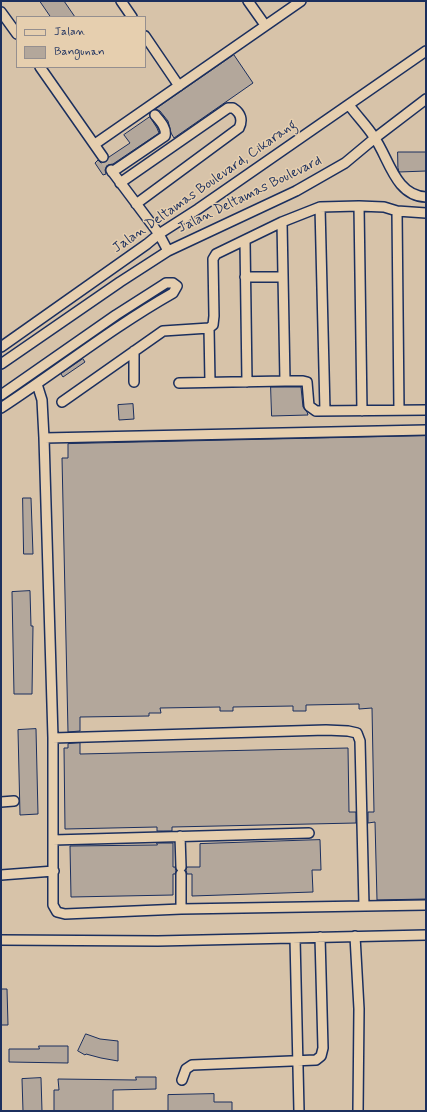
<!DOCTYPE html>
<html>
<head>
<meta charset="utf-8">
<style>
	body { margin:0 }
	#map { position:relative; width:427px; height:1112px; overflow:hidden; background:#e6cfaf; font-family:Mynerve,sans-serif }
	canvas { display:block }
	.frame { position:absolute; inset:0; border:2px solid #1b2f5e; pointer-events:none }
	.legend { position:absolute; left:16px; top:16px; width:130px; height:52px; box-sizing:border-box; background:#e6cfaf; border:1px solid #958f8f; margin:0; padding:5px 7px; list-style:none; font-size:12px; color:#1b2f5e }
	.legend li { display:flex; align-items:center; gap:8px; height:20px }
	.legend b { width:20px; border:1px solid #958f8f }
</style>
</head>
<body>
<div id="map">
<canvas width="427" height="1112"></canvas>
<div class="frame"></div>
<ul class="legend">
<li><b style="height:5px;background:#e6cfaf"></b>Jalan</li>
<li><b style="height:11px;background:#b3a79b"></b>Bangunan</li>
</ul>
</div>
<script>
const ctx = document.querySelector('canvas').getContext('2d');
ctx.lineJoin = 'round';
function fillPath(path, color) { ctx.fillStyle = color; ctx.fill(path, 'evenodd'); }
function trace(path, color, width, dash) { ctx.strokeStyle = color; ctx.lineWidth = width; ctx.lineCap = dash ? 'butt' : 'round'; ctx.setLineDash(dash || []); ctx.stroke(path); }
function drawText(font, color, halo, rows, align = 'center') {
  ctx.font = font + ' Mynerve,sans-serif'; ctx.lineWidth = 3; ctx.setLineDash([]); ctx.textBaseline = 'middle'; ctx.strokeStyle = halo; ctx.fillStyle = color; for (const [text, x, y, turn = 0] of rows) {
    ctx.save(); ctx.translate(x, y); ctx.rotate((+turn || 0) * Math.PI / 180); ctx.textAlign = isNaN(turn) ? turn : align; if (halo) ctx.strokeText(text, 0, 0); ctx.fillText(text, 0, 0); ctx.restore();
  }
}
fillPath(new Path2D(`
	M1 1H426V1111H1ZM17 17H145V67H17Z`), '#d7c3a9');
const building = new Path2D(`
	M40 1H64L75 17H51Z
	M234 55 253 83 174 138 171 133 168 121 160 111 156 109Z
	M150 117 157 128 159 133 113 164 107 165 105 170 106 174 103 175 95 163 98 160 101 163 106 162 109 157 130 143 124 135Z
	M398 152H426V171L399 172 398 168Z
	M83 359 85 362 63 377 61 374Z
	M271 387H301L303 407 307 412 308 415 272 416Z
	M133 404 134 419 119 420 118 405Z
	M426 436V899L377 900 375 822 368 823V812H374L372 708 359 709V704L306 705V711H293V706L233 707V711H220V707L160 708 161 713H149V716L80 717V731L68 732 62 458H68V444Z
	M23 498H31L33 554H24Z
	M30 591 31 626H33L32 694H14L12 592Z
	M36 729 38 814 20 815 18 730Z
	M80 743V754L348 748 349 812H356V823L172 827V831H157V827L65 829 64 748H68V744Z
	M320 840 321 870H312L313 892 192 896V874H187L186 870 187 867H200V844Z
	M157 843H173V867H175L176 871 175 874H173V895L71 897 70 846 157 845Z
	M1 989H7L8 1025H1Z
	M86 1034 100 1039 118 1041V1061L101 1058 86 1054 85 1055 78 1051Z
	M39 1046H68V1063L9 1062V1049H39Z
	M136 1077H156V1089L113 1090V1111H54V1090H59L58 1079 136 1080Z
	M41 1078 42 1111H23L22 1079Z
	M214 1094V1102H232V1111H168V1095Z`);
fillPath(building, '#b3a79b');
trace(building, '#1b2f5e', 1);
trace(new Path2D(`
	M103 157 111 170`), '#bdaf9f', 9, [9, 4.5]);
const minor = new Path2D(`
	M121 1 132 17
	M248 1 265 25
	M1 12 17 34
	M145 36 179 86
	M40 67 103 157
	M349 105C357 116 367 126 374 137 389 158 395 196 426 197
	M95 144 301 1
	M111 170 159 234 168 251
	M112 172 165 136C167 128 160 121 155 115
	M120 183 228 108H233C241 113 243 120 239 128L136 204
	M359 206 362 411
	M320 207 325 411
	M397 211 399 410
	M282 222 285 381H303L307 382 309 406 316 411 426 410
	M245 241 247 382
	M245 277H283
	M209 328 210 382
	M1 347 147 244 159 234 198 209 426 51
	M1 364 120 282 168 251 296 191 345 163 375 138 426 99
	M134 382V351
	M179 383 285 381
	M37 384 42 400 44 438 53 738V905L57 912 65 914 181 909 426 905
	M1 395 116 315 163 285 166 283H173L177 286 173 293C113 327 59 370 1 408
	M62 402 163 331 209 328 213 325 214 316 213 259 216 254 282 222 320 207 359 206 384 207 397 211 426 213
	M44 438 426 430
	M53 738 326 730 348 731 357 733 360 741 364 906
	M1 802 14 801
	M180 836 181 867
	M53 840 309 833
	M181 874V909
	M1 875 54 871
	M355 936 359 1009 358 1111
	M295 938 299 1111
	M1 940 158 941 426 935
	M182 1080 186 1069 192 1065 316 1060 321 1056 323 1048 320 937`);
trace(minor, '#1b2f5e', 12);
trace(minor, '#e6cfaf', 9);
drawText('14px', '#1b2f5e', '#e6cfaf', [
	["Jalan Deltamas Boulevard, Cikarang",205,187,-35],
	["Jalan Deltamas Boulevard",250,195,-26]
]);
</script>
</body>
</html>
